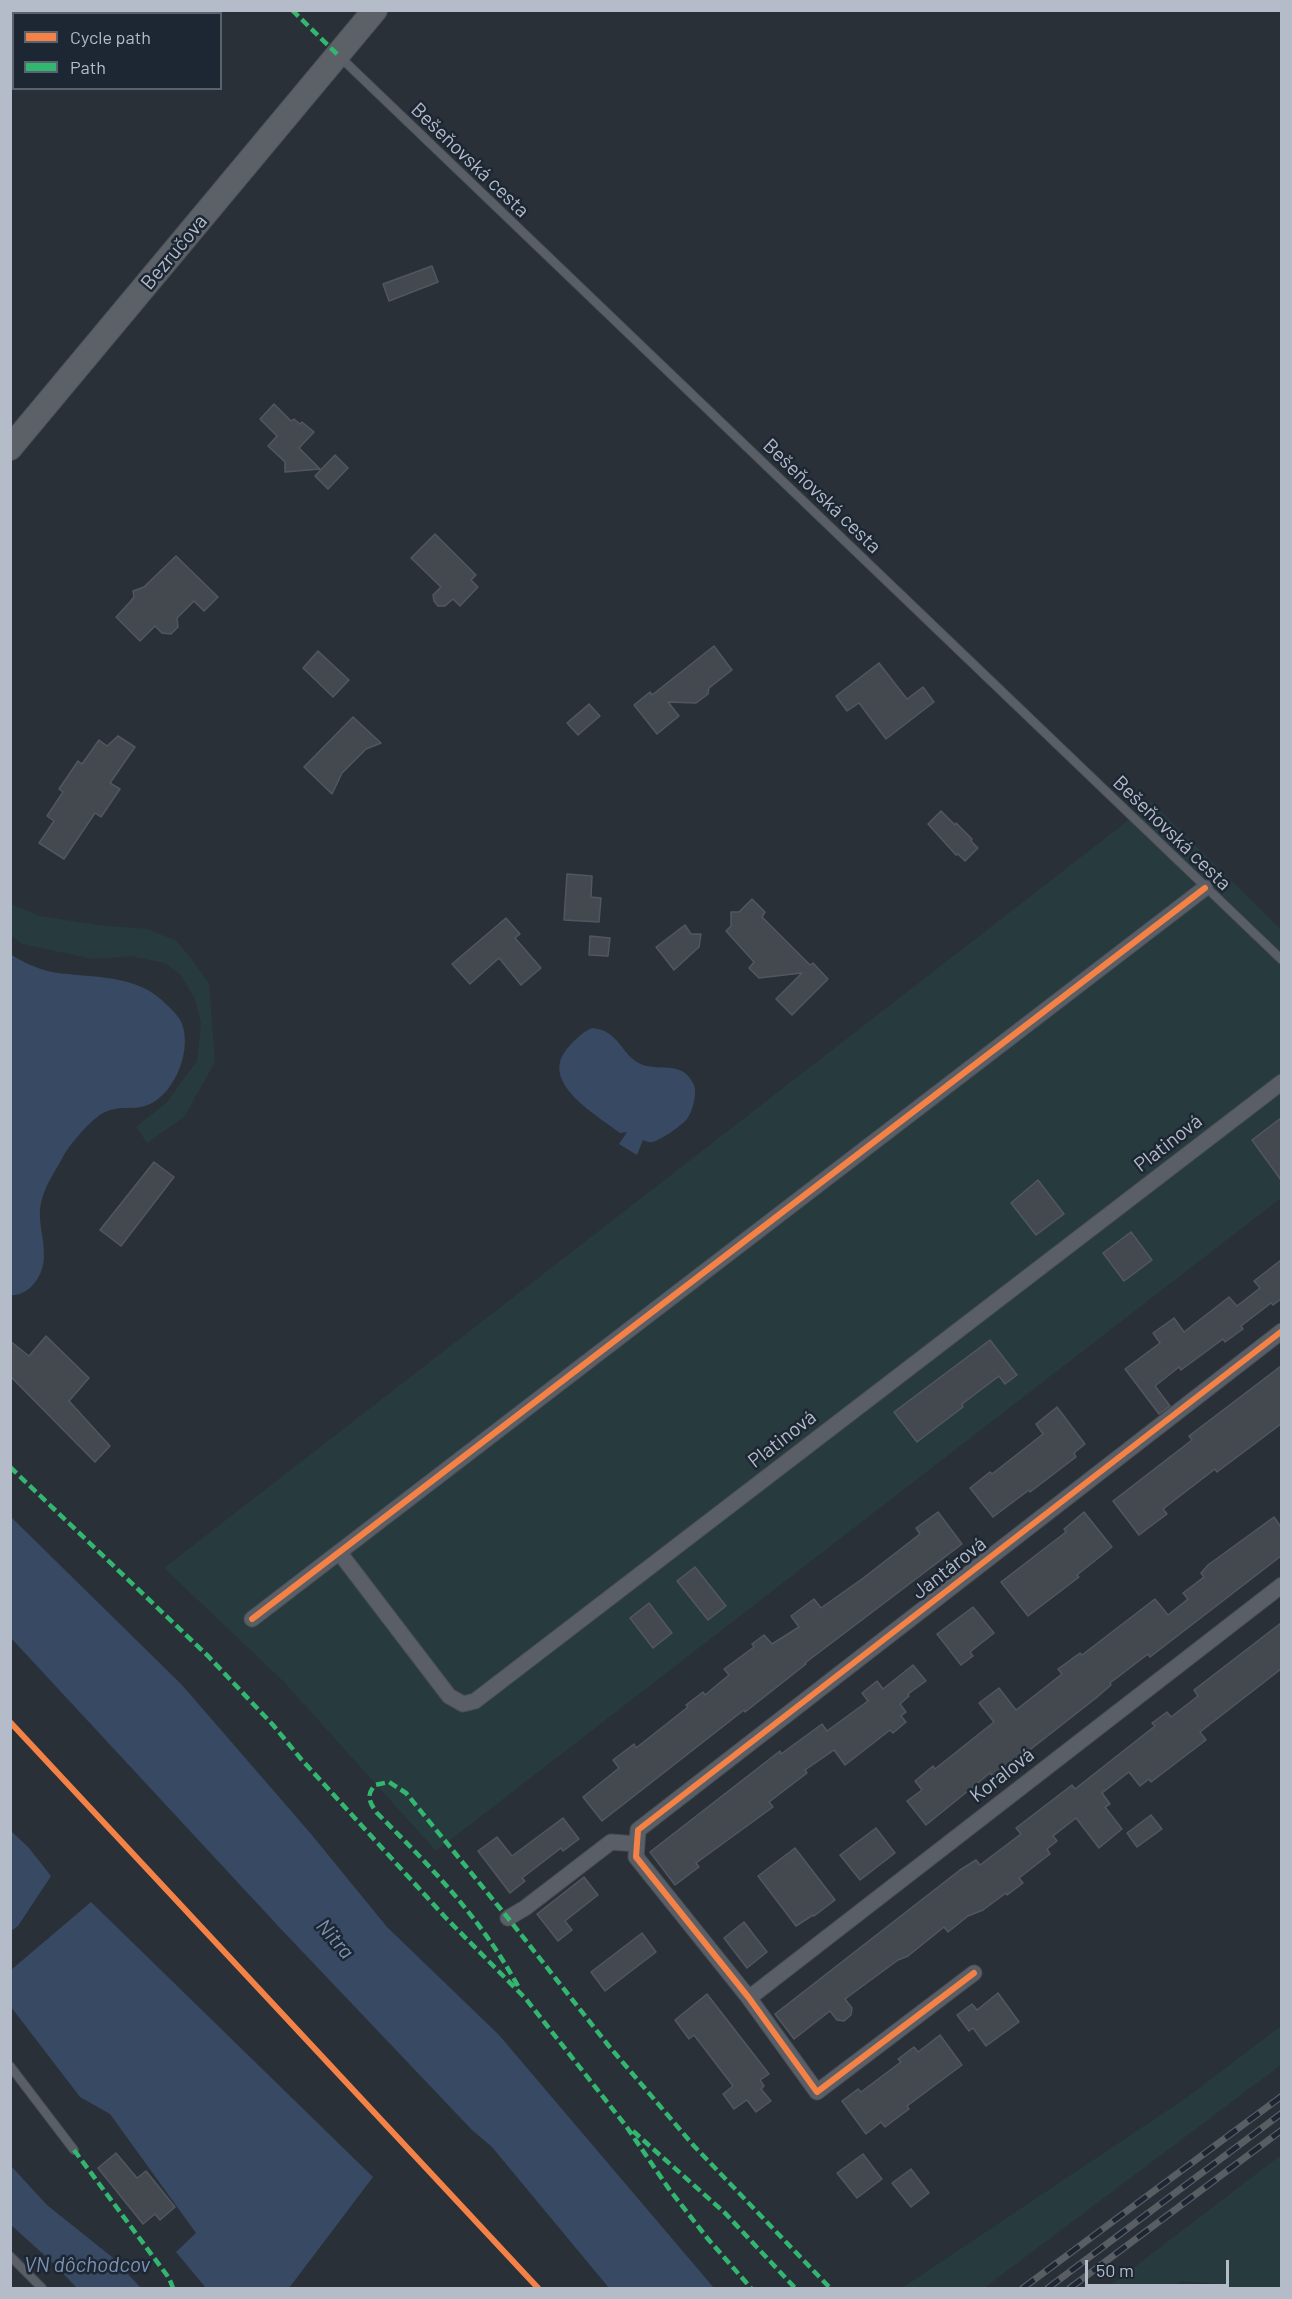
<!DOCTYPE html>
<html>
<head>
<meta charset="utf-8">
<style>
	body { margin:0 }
	#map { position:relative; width:1292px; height:2299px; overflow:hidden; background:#2a3038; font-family:Barlow,sans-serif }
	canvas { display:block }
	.frame { position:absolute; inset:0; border:12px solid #b4bcc9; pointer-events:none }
	.legend { position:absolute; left:12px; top:12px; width:210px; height:78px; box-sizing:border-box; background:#1d2633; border:2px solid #59626f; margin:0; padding:8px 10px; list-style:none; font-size:18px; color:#b4bcc9 }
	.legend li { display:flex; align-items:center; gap:12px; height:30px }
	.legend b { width:30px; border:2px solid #59626f }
	.scale { position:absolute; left:1085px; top:2260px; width:144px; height:27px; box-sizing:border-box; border:3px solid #b4bcc9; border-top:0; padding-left:8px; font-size:18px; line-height:21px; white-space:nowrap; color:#b4bcc9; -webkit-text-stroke:4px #1d2633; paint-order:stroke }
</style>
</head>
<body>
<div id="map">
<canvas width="1292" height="2299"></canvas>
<div class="frame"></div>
<ul class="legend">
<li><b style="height:8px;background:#f48246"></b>Cycle path</li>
<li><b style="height:8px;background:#33b770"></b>Path</li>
</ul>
<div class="scale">50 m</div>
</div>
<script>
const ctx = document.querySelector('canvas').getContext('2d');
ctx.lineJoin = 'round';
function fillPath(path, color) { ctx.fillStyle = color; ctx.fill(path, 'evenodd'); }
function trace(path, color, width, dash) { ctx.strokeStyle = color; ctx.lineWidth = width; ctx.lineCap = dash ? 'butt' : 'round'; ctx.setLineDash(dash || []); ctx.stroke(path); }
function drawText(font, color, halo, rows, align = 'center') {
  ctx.font = font + ' Barlow,sans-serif'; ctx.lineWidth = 5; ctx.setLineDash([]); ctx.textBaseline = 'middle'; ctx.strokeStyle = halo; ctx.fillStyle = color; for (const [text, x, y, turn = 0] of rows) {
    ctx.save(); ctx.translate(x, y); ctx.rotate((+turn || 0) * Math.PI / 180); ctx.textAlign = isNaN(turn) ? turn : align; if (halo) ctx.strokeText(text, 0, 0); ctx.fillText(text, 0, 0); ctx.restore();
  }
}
fillPath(new Path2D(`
	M1152 802 1281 930V1198L436 1851 284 1682 164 1568Z
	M11 904 40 916 98 925 148 929 176 941 186 952 209 983 215 1062 184 1117 147 1143 136 1127 167 1102 197 1061 201 1024 195 999 180 974 164 963 131 956 93 959 22 944 11 936Z
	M1281 2026V2065L984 2288H902L1186 2098Z
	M1281 2155V2288H1228L1229 2285 1182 2281 1169 2288H1107Z`), '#273a3e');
fillPath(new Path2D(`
	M10 954C23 962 37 969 52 972 92 979 136 972 167 1005 173 1011 181 1018 183 1027 191 1054 173 1097 145 1106 133 1110 120 1105 105 1112 92 1118 71 1143 64 1155 55 1172 42 1189 40 1209 38 1235 55 1263 31 1287 25 1292 18 1296 10 1295Z
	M592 1028C620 1030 621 1057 643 1065 661 1071 682 1061 693 1083 698 1091 693 1111 687 1119 682 1125 660 1141 652 1142 649 1143 646 1141 643 1140L637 1155 619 1144 627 1132 620 1133C598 1116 543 1085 564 1053 571 1043 581 1033 592 1028Z
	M11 1517 182 1685 311 1834 387 1927 499 2035 714 2288H609L492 2147 472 2130 280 1928 11 1638Z
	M11 1831 29 1848 51 1876 18 1926 11 1931Z
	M91 1902 373 2177 289 2288H206L176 2252 196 2233 110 2114 80 2097 11 2007V1970Z
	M11 2166 47 2205 112 2257 141 2288H77L52 2262 11 2225Z`), '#384963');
const building = new Path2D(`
	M432 266 438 282 389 301 383 284Z
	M274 404 291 421 294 419 300 424 302 422 314 432 299 448 320 469 285 472V462L268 446 277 436 260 419Z
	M335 455 348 468 328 489 315 476Z
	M435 534 476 575 471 580 478 587 460 606 453 599 445 606H438L434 601 433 595 441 587 411 558Z
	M176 556 218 597 204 611 194 601 177 618 178 627 171 634 162 633 155 626 140 641 116 617 130 602 134 597 133 591 144 587Z
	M714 646 732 670 709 688 708 694 696 703 668 702 679 716 657 734 634 705 650 692 652 695Z
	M318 651 349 680 333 697 303 668Z
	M879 663 907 699 923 687 934 702 886 739 859 703 847 711 836 696Z
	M589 704 600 716 578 735 567 723Z
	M353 717 381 743 366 749 342 773 332 794 304 767Z
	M118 736 135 747 110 783 120 789 101 817 95 813 64 859 39 843 54 821 47 816 63 792 59 789 78 761 82 764 99 740 107 746Z
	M941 811 955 825 956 823 972 839 971 841 978 848 965 861 958 854 956 855 928 824Z
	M567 874 592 876 591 897 601 898 599 922 564 920Z
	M752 899 765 912 762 917 810 965 813 963 828 979 792 1015 776 999 802 973 759 978 749 968 754 962 726 931 731 926V912H739Z
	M506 918 520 934 515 938 541 968 521 985 499 958 470 984 452 964Z
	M685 925 691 934H701L699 947 674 970 656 947Z
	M590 936 610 938 608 956 589 955Z
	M1281 1118V1180L1252 1140Z
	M154 1162 174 1177 121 1246 100 1230Z
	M1038 1180 1064 1214 1036 1235 1011 1203Z
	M1131 1232 1152 1260 1124 1281 1103 1253Z
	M1281 1260V1299L1273 1305 1271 1303 1241 1326 1243 1329 1225 1342 1223 1339 1181 1370 1179 1367 1155 1386 1170 1406 1159 1414 1125 1369 1160 1343 1153 1333 1174 1318 1184 1332 1229 1297 1237 1306 1260 1288 1254 1281Z
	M46 1336 89 1378 69 1401 110 1446 95 1462 10 1376V1341L29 1356Z
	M990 1340 1017 1375 1005 1384 999 1376 962 1404 963 1407 917 1442 894 1412Z
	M1281 1366V1424L1217 1472 1215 1469 1163 1509 1167 1514 1139 1535 1113 1501 1192 1440 1189 1436Z
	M1057 1407 1085 1444 1074 1453 1076 1457 1030 1492 1029 1490 993 1517 970 1488 990 1472 992 1474 1043 1434 1036 1424Z
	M938 1512 962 1544 805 1663 806 1664 745 1712 744 1710 602 1821 583 1797 619 1768 613 1760 634 1744 636 1748 688 1707 686 1705 703 1692 705 1695 729 1675 724 1669 754 1647 752 1644 764 1635 772 1644 799 1627 791 1616 814 1599 821 1608 862 1579 920 1534 916 1528Z
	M1084 1512 1112 1547 1077 1575 1079 1577 1028 1616 1001 1582 1066 1532 1064 1529Z
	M1274 1517 1281 1527V1556L1150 1657 1148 1654 1110 1683 1111 1685 1096 1698 994 1778 990 1773 926 1825 907 1801 922 1790 915 1781 933 1766 935 1769 994 1722 979 1703 999 1688 1016 1710 1062 1674 1058 1669 1080 1653 1082 1655 1155 1599 1168 1615 1188 1599 1183 1593 1204 1577 1201 1573 1208 1565Z
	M695 1567 726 1606 708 1620 677 1581Z
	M649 1603 672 1633 653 1648 630 1618Z
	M973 1607 994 1633 970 1652 973 1656 961 1665 937 1634Z
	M1281 1623V1669L1200 1732 1206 1740 1151 1782 1149 1779 1140 1786 1129 1772 1102 1793 1110 1804 1105 1807 1122 1829 1099 1848 1076 1818 1053 1836 1057 1841 1047 1849 1050 1854 1019 1878 1023 1883 1007 1895 1006 1893 983 1910 968 1916 948 1932 944 1927 908 1956 898 1960 845 1999 852 2008 851 2015 844 2021 837 2020 830 2011 794 2039 775 2014 960 1870 976 1860 980 1865 1021 1834 1016 1828 1072 1785 1075 1789 1155 1726 1152 1723 1167 1712 1171 1717 1198 1696 1194 1690Z
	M913 1665 926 1681 908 1694 909 1696 900 1704 906 1712 901 1716 906 1722 893 1733 890 1730 845 1765 834 1750 805 1770 807 1773 769 1802 773 1807 696 1863 699 1867 675 1885 650 1852 780 1751 781 1754 822 1724 827 1731 868 1701 862 1693 877 1681 883 1689Z
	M1151 1815 1162 1829 1137 1847 1127 1833Z
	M563 1818 579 1839 563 1851 561 1848 522 1878 525 1881 510 1893 478 1851 497 1837 512 1856Z
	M876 1828 895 1853 860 1880 840 1855Z
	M795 1848 835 1900 814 1916 813 1915 796 1926 758 1876Z
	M584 1877 598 1895 565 1921 572 1930 558 1941 537 1914Z
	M744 1922 767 1952 747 1968 724 1938Z
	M642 1933 656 1952 605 1991 591 1972Z
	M998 1993 1019 2022 986 2046 973 2028 969 2031 957 2015 972 2004 977 2010Z
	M707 1994 769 2074 760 2080 764 2086 761 2089 771 2101 756 2112 747 2100 734 2109 723 2094 733 2086 694 2035 689 2039 675 2020Z
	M940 2035 962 2065 907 2106 909 2109 885 2127 881 2122 866 2134 842 2101 858 2089 861 2092 901 2062 898 2059 914 2047 918 2052Z
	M116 2153 137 2178 146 2171 175 2207 160 2220 155 2214 143 2224 98 2168Z
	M863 2154 882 2179 857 2198 837 2173Z
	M911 2169 929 2193 911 2207 892 2183Z`);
fillPath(building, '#444950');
trace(building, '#52575f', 1.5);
const lane = new Path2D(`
	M339 56 1282 960
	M10 2066 74 2150
	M10 2256 42 2288`);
const street = new Path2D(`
	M339 1552 449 1696 463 1704 475 1701 1282 1082
	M252 1619 1205 888
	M508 1918 525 1908 611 1842 637 1844
	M974 1973 817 2092 749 1998 636 1857 638 1830 1282 1331
	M749 1998 1282 1585`);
const primary = new Path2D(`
	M10 448 375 10`);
trace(lane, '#484c53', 10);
trace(street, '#484c53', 17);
trace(primary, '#484c55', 26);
trace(lane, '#5a5e66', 8);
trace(street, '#5a5e66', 15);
trace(primary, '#5c6168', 24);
const rail = new Path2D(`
	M1023 2288 1282 2096
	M1048 2288 1282 2113
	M1070 2288 1282 2130`);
trace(rail, '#595d64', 7);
trace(rail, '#1d2633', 4.5, [14]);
trace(new Path2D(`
	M292 10 339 56
	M10 1467 208 1656 273 1725 301 1759 445 1917 526 1999 626 2126 669 2189 708 2239 751 2288
	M518 1986C479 1916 433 1869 377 1813 369 1802 366 1795 375 1785L389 1782 406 1793 508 1918 608 2045 694 2146 830 2288
	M633 2131 725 2213 795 2288
	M74 2150 169 2278 173 2288`), '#33b770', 4.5, [9, 4.5]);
trace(new Path2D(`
	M252 1619 1205 888
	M10 1722 538 2288
	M974 1973 817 2092 749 1998 636 1857 638 1830 1282 1331`), '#f48246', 6);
drawText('20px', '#b4bcc9', '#1d2633', [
	["Bešeňovská cesta",470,160,44],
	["Bezručova",174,252,-50],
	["Bešeňovská cesta",822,496,44],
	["Bešeňovská cesta",1172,833,44],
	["Platinová",1168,1143,-38],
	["Platinová",782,1439,-38],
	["Jantárová",949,1568,-38],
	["Koralová",1002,1775,-38]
]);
drawText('italic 21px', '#7c92b1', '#1d2633', [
	["Nitra",335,1939,49],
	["VN dôchodcov",87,2265]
]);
</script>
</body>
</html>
